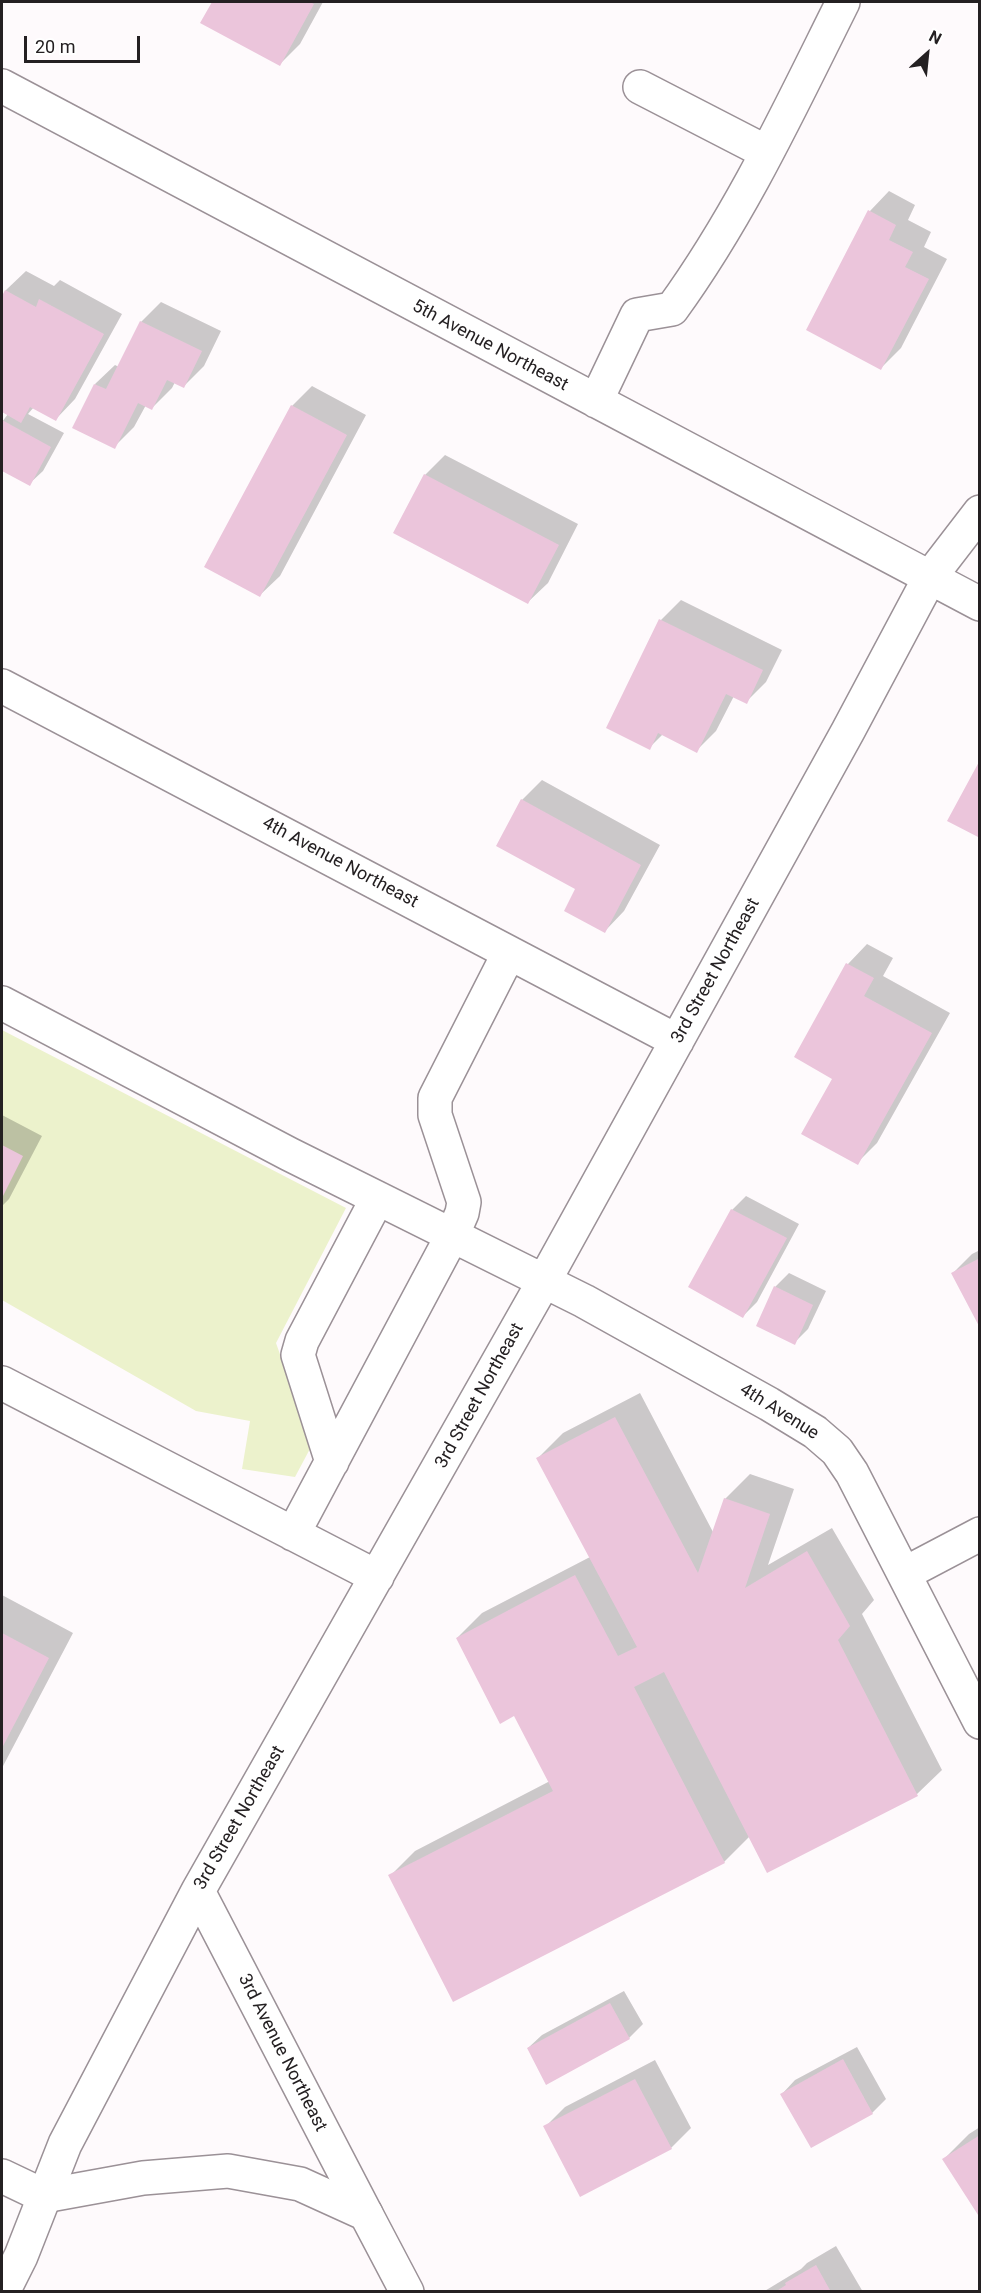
<!DOCTYPE html>
<html>
<head>
<meta charset="utf-8">
<style>
	body { margin:0 }
	#map { position:relative; width:981px; height:2293px; overflow:hidden; background:#fefafc; font-family:Roboto,sans-serif }
	canvas { display:block }
	.frame { position:absolute; inset:0; border:3px solid #242022; pointer-events:none }
	.north { position:absolute; left:897px; top:24px; width:60px; height:60px; -webkit-text-stroke:4px #fff; paint-order:stroke; rotate:27deg; font-size:16px; font-weight:700; line-height:24px; text-align:center; color:#242022 }
	.north::after { content:''; display:block; margin:auto; width:21px; height:27px; background:#242022; clip-path:polygon(50% 0,100% 100%,50% 72%,0 100%) }
	.scale { position:absolute; left:24px; top:36px; width:116px; height:27px; box-sizing:border-box; border:3px solid #242022; border-top:0; padding-left:8px; font-size:18px; line-height:21px; white-space:nowrap; color:#242022; -webkit-text-stroke:4px #fff; paint-order:stroke }
</style>
</head>
<body>
<div id="map">
<canvas width="981" height="2293"></canvas>
<div class="frame"></div>
<div class="north">N</div>
<div class="scale">20 m</div>
</div>
<script>
const ctx = document.querySelector('canvas').getContext('2d');
ctx.lineJoin = 'round';
function fillPath(path, color) { ctx.fillStyle = color; ctx.fill(path, 'evenodd'); }
function trace(path, color, width, dash) { ctx.strokeStyle = color; ctx.lineWidth = width; ctx.lineCap = dash ? 'butt' : 'round'; ctx.setLineDash(dash || []); ctx.stroke(path); }
function drawText(font, color, halo, rows, align = 'center') {
  ctx.font = font + ' Roboto,sans-serif'; ctx.lineWidth = 4.5; ctx.setLineDash([]); ctx.textBaseline = 'middle'; ctx.strokeStyle = halo; ctx.fillStyle = color; for (const [text, x, y, turn = 0] of rows) {
    ctx.save(); ctx.translate(x, y); ctx.rotate((+turn || 0) * Math.PI / 180); ctx.textAlign = isNaN(turn) ? turn : align; if (halo) ctx.strokeText(text, 0, 0); ctx.fillText(text, 0, 0); ctx.restore();
  }
}
fillPath(new Path2D(`
	M2 1030 346 1208 276 1343 312 1445 295 1477 242 1469 250 1421 196 1411 2 1300Z`), '#ecf2cc');
fillPath(new Path2D(`
	M213 2H323L300 44 280 64 202 22Z
	M889 191 915 205 908 220 931 232 924 247 947 259 901 348 881 368 808 329 870 211Z
	M26 271 54 286 60 280 122 314 75 399 56 419 34 407 28 414 64 433 43 471 29 484 2 469V422L8 414 2 410V299L6 290Z
	M161 302 221 331 204 366 184 386 175 382 172 388 152 408 146 405 134 427 114 447 95 384 115 365 119 367 141 322Z
	M312 386 366 415 280 576 260 595 292 406Z
	M445 455 578 524 548 583 528 602 425 475Z
	M681 600 782 650 766 682 746 702 734 696 716 731 696 751 663 734 649 748 608 727 661 620Z
	M542 780 660 845 624 911 605 931 522 800Z
	M867 944 893 958 883 976 950 1013 877 1143 857 1163 834 1078 796 1057 848 964Z
	M2 1115 42 1136 9 1199 2 1206Z
	M746 1196 799 1224 757 1302 743 1316 690 1287 732 1210Z
	M980 1250V1325L953 1273 972 1254Z
	M789 1273 826 1291 808 1329 794 1343 775 1287Z
	M640 1393 713 1532 725 1499 750 1474 794 1489 768 1565 832 1528 874 1600 862 1614 942 1770 917 1794 768 1870 750 1836 724 1862 390 1876 415 1851 550 1781 515 1714 457 1638 482 1613 590 1557 538 1458 563 1433Z
	M2 1595 73 1633 2 1768Z
	M624 1991 643 2024 629 2038 528 2048 542 2035Z
	M857 2047 886 2099 872 2113 782 2094 795 2080Z
	M655 2060 691 2128 671 2148 545 2127 565 2107Z
	M980 2127V2215L944 2159 969 2134Z
	M836 2246 863 2292H763L801 2269 807 2263Z`), '#0003');
fillPath(new Path2D(`
	M212 2H310L314 4 280 66 200 23Z
	M868 210 896 225 889 240 913 252 905 267 929 279 881 370 806 330Z
	M5 290 36 307 39 299 104 334 56 421 30 407 21 423 2 412V296Z
	M140 321 202 351 184 388 167 380 152 410 138 403 115 449 72 428 94 384 106 389Z
	M291 405 347 435 260 597 204 567Z
	M2 420 51 447 30 486 2 471Z
	M424 474 559 545 528 604 393 533Z
	M659 619 763 670 747 704 726 694 697 753 658 733 650 750 606 728Z
	M980 760V838L947 821Z
	M521 799 641 865 605 933 564 911 575 889 496 846Z
	M846 963 874 978 864 996 932 1033 858 1165 801 1134 832 1079 794 1057Z
	M2 1145 23 1156 2 1198Z
	M731 1209 787 1238 743 1318 688 1287Z
	M980 1258V1328L951 1273Z
	M774 1286 813 1305 795 1345 756 1326Z
	M615 1417 698 1573 724 1498 770 1514 745 1588 807 1551 850 1626 838 1640 918 1796 767 1873 664 1672 634 1687 725 1863 453 2002 388 1875 553 1791 514 1716 500 1724 456 1638 575 1575 618 1656 637 1647 536 1458Z
	M2 1633 49 1658 2 1748Z
	M610 2003 630 2039 546 2085 527 2048Z
	M843 2059 873 2114 811 2148 780 2094Z
	M635 2079 672 2149 580 2197 543 2126Z
	M980 2135V2218L942 2159Z
	M816 2265 831 2292H775L786 2285 785 2283Z`), '#ebc5db');
const minor = new Path2D(`
	M2 86 980 604
	M640 87 766 152
	M596 401 637 315 672 309C741 214 791 106 843 2
	M2 686 677 1041
	M2 1003 289 1154 584 1301 769 1404 815 1432 837 1451 852 1473 980 1722
	M2 1383 377 1577
	M332 1462 298 1355 302 1341 377 1199
	M293 1534 452 1236 462 1213 464 1202 435 1115V1098L509 953
	M904 1574 980 1534
	M198 1891 366 2214
	M3 2292 21 2256 65 2144 198 1891 543 1283 848 731 930 577 980 512`);
const major = new Path2D(`
	M2 2176 44 2196 143 2178 228 2171 300 2184 366 2214 407 2292`);
trace(minor, '#9b9197', 36);
trace(major, '#9b9197', 36);
trace(minor, '#fff', 33);
trace(major, '#fff', 33);
drawText('18px', '#242022', '#fff', [
	["5th Avenue Northeast",490,346,28],
	["4th Avenue Northeast",340,863,28],
	["3rd Street Northeast",716,971,-61],
	["3rd Street Northeast",480,1396,-61],
	["4th Avenue",779,1412,32],
	["3rd Street Northeast",240,1818,-60],
	["3rd Avenue Northeast",282,2053,63]
]);
</script>
</body>
</html>
